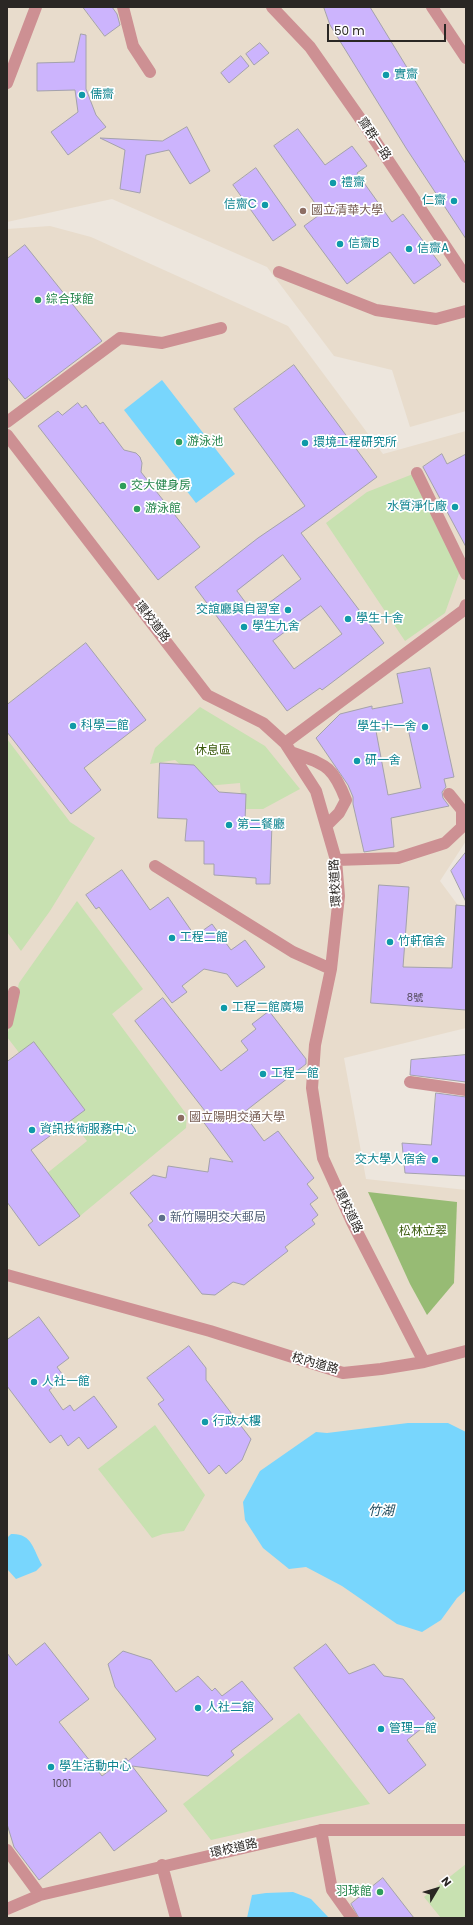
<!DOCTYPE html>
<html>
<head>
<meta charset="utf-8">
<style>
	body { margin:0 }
	#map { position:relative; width:473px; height:1925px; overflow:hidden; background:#ede6dd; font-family:Poppins,sans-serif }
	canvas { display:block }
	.frame { position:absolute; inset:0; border:8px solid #2a2724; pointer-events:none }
	.north { position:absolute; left:417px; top:1869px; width:40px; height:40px; -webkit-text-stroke:3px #fff; paint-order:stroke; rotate:52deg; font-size:11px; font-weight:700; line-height:16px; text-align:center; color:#2a2724 }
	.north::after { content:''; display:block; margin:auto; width:14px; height:18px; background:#2a2724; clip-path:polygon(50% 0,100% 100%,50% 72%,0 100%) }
	.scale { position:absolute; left:327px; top:24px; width:119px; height:18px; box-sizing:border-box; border:2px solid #2a2724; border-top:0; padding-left:5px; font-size:12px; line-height:14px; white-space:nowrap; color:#2a2724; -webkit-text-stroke:3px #fff; paint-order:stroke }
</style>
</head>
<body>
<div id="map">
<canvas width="473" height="1925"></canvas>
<div class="frame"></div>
<div class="north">N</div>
<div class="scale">50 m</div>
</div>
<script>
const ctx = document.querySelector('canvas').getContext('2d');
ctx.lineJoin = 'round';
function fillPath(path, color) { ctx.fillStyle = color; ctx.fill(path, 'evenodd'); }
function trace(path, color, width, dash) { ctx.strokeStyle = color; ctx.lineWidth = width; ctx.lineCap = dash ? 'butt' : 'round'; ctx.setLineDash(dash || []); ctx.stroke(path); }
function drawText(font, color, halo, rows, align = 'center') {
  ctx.font = font + ' Poppins,"Noto Sans TC",sans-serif'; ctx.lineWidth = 3.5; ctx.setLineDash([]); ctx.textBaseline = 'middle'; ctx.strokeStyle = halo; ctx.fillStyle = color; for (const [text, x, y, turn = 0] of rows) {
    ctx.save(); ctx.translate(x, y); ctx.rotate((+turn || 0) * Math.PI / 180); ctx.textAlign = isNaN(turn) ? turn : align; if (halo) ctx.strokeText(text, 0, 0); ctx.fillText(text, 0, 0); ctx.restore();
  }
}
fillPath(new Path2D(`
	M7 7H466V411L410 427 392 370 334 356 267 267 112 199 7 222Z
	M50 226 91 237 288 326 383 454 466 431V841L440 881 466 916V1028L344 1058 366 1179 466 1190V1918H7V229Z`), '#e8dccc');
fillPath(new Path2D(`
	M413 474 460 571 445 613 405 641 326 523 367 492Z
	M200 707 265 746 300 789 263 809H242L240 783 206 786 175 760 150 764 155 748Z
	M7 739 70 822 95 838 50 911 21 951 7 932Z
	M77 901 143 989 112 1014 187 1115 186 1128 80 1216 35 1183 87 1141 7 1037 19 983Z
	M155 1425 205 1495 184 1531 163 1534 152 1538 98 1469Z
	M299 1713 370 1804 211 1840 183 1804Z
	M466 1864V1918H441L424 1897Z`), '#c8e1b1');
fillPath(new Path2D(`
	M368 1192 457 1202 454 1283 427 1315 410 1284Z`), '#97bb74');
fillPath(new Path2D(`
	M162 380 235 474 196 503 124 410Z
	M408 1423H448L466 1432V1590L457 1598 441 1620 422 1632 397 1624 342 1586 306 1567 289 1569 263 1548 245 1520 243 1502 260 1471 316 1432 327 1433Z
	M11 1534C32 1533 33 1549 42 1565L36 1571 16 1579 8 1570 7 1571V1538Z
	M293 1892 311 1899 329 1918H247L252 1895 266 1893Z`), '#78d6fd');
const building = new Path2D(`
	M83 7H112L117 14 120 25 105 36Z
	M324 7H370L466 164V239L406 148 330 25Z
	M81 34 86 35V89L96 115 106 127 68 155 51 132 78 112 75 90 37 91V63L74 62Z
	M260 43 269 53 254 65 246 54Z
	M241 56 249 66 229 83 221 73Z
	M187 127 210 171 190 184 169 150 146 155 140 193 120 189 125 150 100 138 162 141Z
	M298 129 325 165 352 146 367 166 357 173 392 222 403 214 441 265 414 284 390 252 347 284 304 226 322 213 274 146Z
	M256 168 296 225 273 241 233 185Z
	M25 245 102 341 25 399 7 377V259Z
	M294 365 377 477 301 533 384 643 322 690 320 688 287 711 195 587 258 538 305 506 234 409ZM283 555 301 579 254 614 237 591ZM321 606 342 634 294 669 273 641Z
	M78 403 82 408 86 405 100 424 103 422 124 450 136 453 140 457 142 463 141 472 200 547 158 580 38 426 58 411 62 415Z
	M442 454 447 464 466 454V547L423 467Z
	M86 643 146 720 84 768 101 790 71 814 7 732V705Z
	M430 668 454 777 444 779 446 787 442 792 443 798 449 806 391 818 394 847 364 852 353 804V797L348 785 316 738 340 714 372 706V709L403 703 397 674ZM407 724 421 788 388 795 376 731Z
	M160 763 194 765 219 792 246 794 245 821 272 823 270 884H256V878L214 875V864H204V841H185L187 819 158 818Z
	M466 852V902L451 871Z
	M122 870 150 910 168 897 195 936 212 924 231 950 245 940 265 967 237 987 227 974 204 969 182 986 187 992 172 1003 99 907 96 909 86 895Z
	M379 885 409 887 403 967 452 968 456 905 466 906V1010L371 1003Z
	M163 998 221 1071 248 1050 241 1041 256 1029 252 1024 269 1011 306 1059V1064L243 1113 264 1141 278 1131 314 1178 307 1184 318 1198 310 1204 318 1215 312 1220 315 1224 285 1247 288 1251 244 1285 233 1282 215 1295 202 1294 148 1225 153 1221 130 1193 153 1175 166 1178 168 1166 208 1172 210 1158 233 1162 199 1116 205 1111 135 1021Z
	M34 1042 85 1110 31 1150 80 1216 39 1246 7 1202V1062Z
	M466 1055V1082L410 1075 411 1060Z
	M436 1093 466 1097V1176L405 1173 402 1143 431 1145Z
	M39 1317 69 1358 57 1367 65 1378 49 1390 63 1410 70 1405 74 1411 94 1396 117 1427 88 1449 79 1437 68 1446 61 1435 50 1443 7 1386V1340Z
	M189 1346 206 1368V1380L251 1439 242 1460 226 1474 219 1465 209 1474 158 1404 164 1400 147 1378Z
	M45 1643 89 1699 59 1722 102 1776 126 1758 128 1761 156 1739 115 1687 108 1664 123 1651 151 1660 176 1692 198 1676 212 1691 215 1688 222 1696 242 1681 273 1719 231 1751 234 1755 208 1776 132 1766 167 1811 114 1851 100 1832 39 1880 14 1847 7 1824V1653L16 1665Z
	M326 1644 349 1674 374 1664 384 1676 403 1679 435 1718 407 1740 426 1765 389 1794 294 1668Z
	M383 1878 414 1918H359L351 1904Z`);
fillPath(building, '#ccb4fd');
trace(building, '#a4a2ac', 1);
trace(new Path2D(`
	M123 7 133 46 150 72
	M272 7 310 47 364 124 466 277
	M432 7 466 58
	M7 83 36 7
	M279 272 376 310 436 319 466 311
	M7 422 120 338 162 343 221 328
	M7 435 207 695 263 723 285 743 316 791 336 860 339 896 331 969 315 1045 312 1088 323 1158 352 1222 424 1362
	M417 473 466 574
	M285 743 464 610 466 605
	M291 752C325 765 332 764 346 800L339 813 326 826
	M336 860 398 858 445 843 462 827V810L449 794
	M155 866 293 952 331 969
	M7 1023 14 992
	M410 1082 466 1090
	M7 1275 210 1331 343 1373 381 1369 424 1362 466 1351
	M321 1830 332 1890 352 1918
	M7 1850 40 1895
	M162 1865 176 1918
	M7 1909 40 1895 321 1830H466`), '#cd9093', 12);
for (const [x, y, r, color] of [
	[386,75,4,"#0f9aa8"],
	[82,95,4,"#0f9aa8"],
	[333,183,4,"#0f9aa8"],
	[454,201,4,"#0f9aa8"],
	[265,205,4,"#0f9aa8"],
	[303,211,4,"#8d6e63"],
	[340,244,4,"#0f9aa8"],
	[409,249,4,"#0f9aa8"],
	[38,300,4,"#2e9e5b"],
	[179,442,4,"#2e9e5b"],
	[305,443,4,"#0f9aa8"],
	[123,486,4,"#2e9e5b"],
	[455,507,4,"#0f9aa8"],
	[137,509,4,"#2e9e5b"],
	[288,610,4,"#0f9aa8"],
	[348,619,4,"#0f9aa8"],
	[244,627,4,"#0f9aa8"],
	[73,726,4,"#0f9aa8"],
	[425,727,4,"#0f9aa8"],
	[357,761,4,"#0f9aa8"],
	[229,825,4,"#0f9aa8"],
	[172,938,4,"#0f9aa8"],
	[390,942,4,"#0f9aa8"],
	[224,1008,4,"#0f9aa8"],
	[263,1074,4,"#0f9aa8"],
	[181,1118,4,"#8d6e63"],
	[32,1130,4,"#0f9aa8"],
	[435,1160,4,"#0f9aa8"],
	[162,1218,4,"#5c6f8a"],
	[34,1382,4,"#0f9aa8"],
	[205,1422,4,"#0f9aa8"],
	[198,1708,4,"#0f9aa8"],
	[381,1729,4,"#0f9aa8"],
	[51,1767,4,"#0f9aa8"],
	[380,1892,4,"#2e9e5b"]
]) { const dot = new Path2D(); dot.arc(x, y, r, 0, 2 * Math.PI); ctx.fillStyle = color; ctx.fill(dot); trace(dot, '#fff', 1.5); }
drawText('10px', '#524a5a', null, [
	["8號",415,998],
	["1001",62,1784]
]);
drawText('12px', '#0d838f', '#fff', [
	["實齋",394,75],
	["儒齋",90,95],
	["禮齋",341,183],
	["仁齋",446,201,"right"],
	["信齋C",257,205,"right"],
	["信齋B",348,244],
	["信齋A",417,249],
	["環境工程研究所",313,443],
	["水質淨化廠",447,507,"right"],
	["交誼廳與自習室",280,610,"right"],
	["學生十舍",356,619],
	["學生九舍",252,627],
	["科學二館",81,726],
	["學生十一舍",417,727,"right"],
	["研一舍",365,761],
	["第二餐廳",237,825],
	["工程二館",180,938],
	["竹軒宿舍",398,942],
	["工程二館廣場",232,1008],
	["工程一館",271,1074],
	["資訊技術服務中心",40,1130],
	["交大學人宿舍",427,1160,"right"],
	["人社一館",42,1382],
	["行政大樓",213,1422],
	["人社二舘",206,1708],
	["管理一館",389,1729],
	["學生活動中心",59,1767]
], 'left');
drawText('12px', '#2a2724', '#fff', [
	["齋群一路",374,139,56],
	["環校道路",152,622,52],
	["環校道路",336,883,-93],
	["環校道路",348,1211,64],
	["校內道路",315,1364,16],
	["環校道路",234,1849,-13]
]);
drawText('12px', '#785e54', '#fff', [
	["國立清華大學",311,211],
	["國立陽明交通大學",189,1118]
], 'left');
drawText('12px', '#27864d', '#fff', [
	["綜合球館",46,300],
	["游泳池",187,442],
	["交大健身房",131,486],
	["游泳館",145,509],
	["羽球館",372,1892,"right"]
], 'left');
drawText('12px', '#3a5a0c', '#fff', [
	["休息區",213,751],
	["松林立翠",423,1232]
]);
drawText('12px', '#4e5e75', '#fff', [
	["新竹陽明交大郵局",170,1218]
], 'left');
drawText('italic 13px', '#244d5e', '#fff', [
	["竹湖",381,1512]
]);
</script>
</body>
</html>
